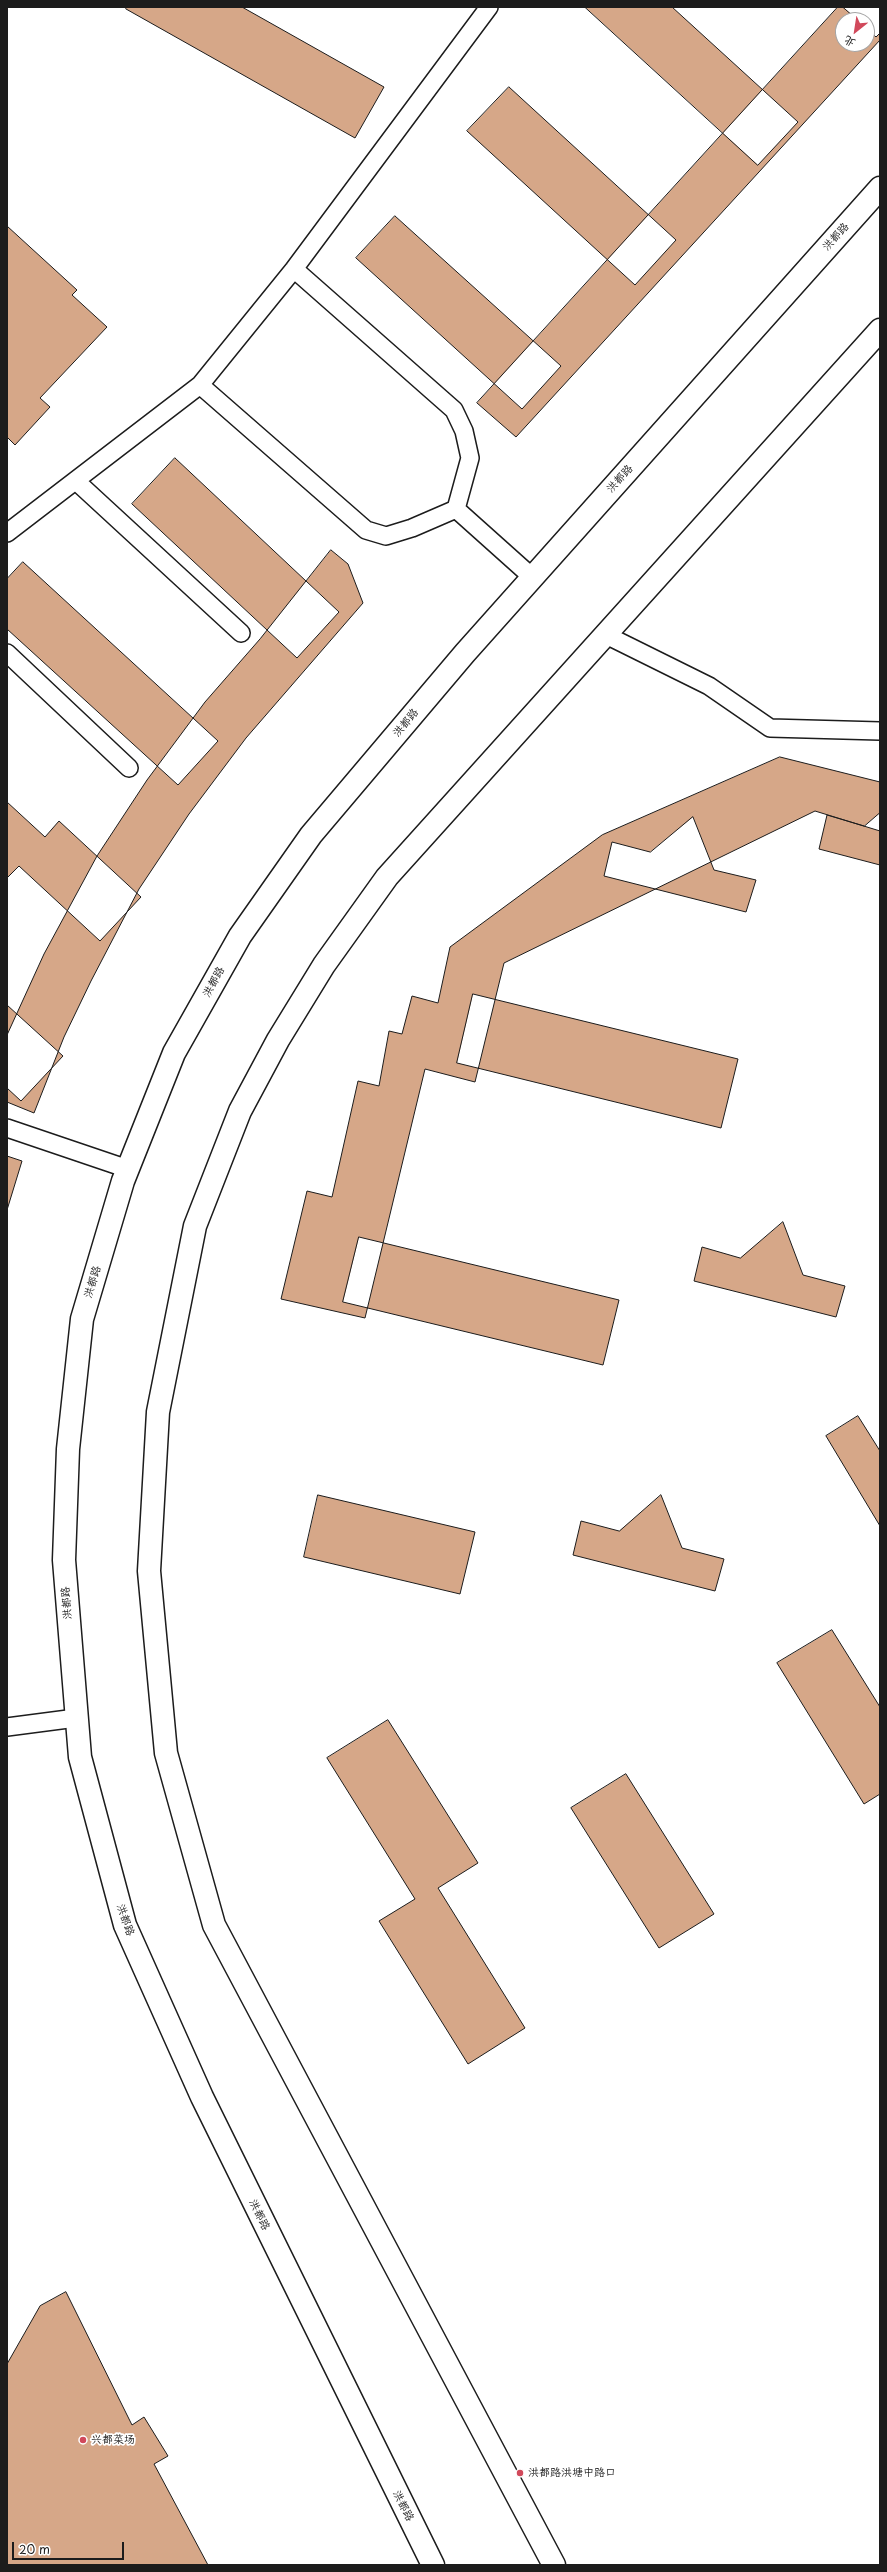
<!DOCTYPE html>
<html>
<head>
<meta charset="utf-8">
<style>
	body { margin:0 }
	#map { position:relative; width:887px; height:2572px; overflow:hidden; background:#fff; font-family:"Playpen Sans","LXGW WenKai TC",sans-serif }
	canvas { display:block }
	.frame { position:absolute; inset:0; border:8px solid #1c1c1c; pointer-events:none }
	.north { position:absolute; left:835px; top:12px; width:40px; height:40px; box-sizing:border-box; background:#fff; border:1px solid #a4a4a4; border-radius:50%; rotate:210deg; font-size:11px; font-weight:700; line-height:16px; text-align:center; color:#1c1c1c }
	.north::after { content:''; display:block; margin:auto; width:14px; height:18px; background:#d1495b; clip-path:polygon(50% 0,100% 100%,50% 72%,0 100%) }
	.scale { position:absolute; left:12px; top:2542px; width:112px; height:18px; box-sizing:border-box; border:2px solid #1c1c1c; border-top:0; padding-left:5px; font-size:12px; line-height:14px; white-space:nowrap; color:#1c1c1c; -webkit-text-stroke:3px #fff; paint-order:stroke }
</style>
</head>
<body>
<div id="map">
<canvas width="887" height="2572"></canvas>
<div class="frame"></div>
<div class="north">北</div>
<div class="scale">20 m</div>
</div>
<script>
const ctx = document.querySelector('canvas').getContext('2d');
ctx.lineJoin = 'round';
function fillPath(path, color) { ctx.fillStyle = color; ctx.fill(path, 'evenodd'); }
function trace(path, color, width, dash) { ctx.strokeStyle = color; ctx.lineWidth = width; ctx.lineCap = dash ? 'butt' : 'round'; ctx.setLineDash(dash || []); ctx.stroke(path); }
function drawText(font, color, halo, rows, align = 'center') {
  ctx.font = font + ' "Playpen Sans","LXGW WenKai TC",sans-serif'; ctx.lineWidth = 3.5; ctx.setLineDash([]); ctx.textBaseline = 'middle'; ctx.strokeStyle = halo; ctx.fillStyle = color; for (const [text, x, y, turn = 0] of rows) {
    ctx.save(); ctx.translate(x, y); ctx.rotate((+turn || 0) * Math.PI / 180); ctx.textAlign = isNaN(turn) ? turn : align; if (halo) ctx.strokeText(text, 0, 0); ctx.fillText(text, 0, 0); ctx.restore();
  }
}
const building = new Path2D(`
	M127 7H242L384 87 355 138 126 9Z
	M585 7H672L798 122 758 165Z
	M838 7H880V40L516 437 477 403ZM843 20H867V44H843Z
	M843 7H880V33L876 37 867 28V20H858Z
	M509 87 676 240 635 285 467 131Z
	M395 216 561 366 522 409 356 258Z
	M7 226 77 290 72 295 107 327 40 398 50 407 15 445 7 437Z
	M175 458 339 612 297 658 132 504Z
	M331 550 348 564 363 603 246 738 189 814 139 889 91 981 64 1037 34 1113 7 1102V1035L44 954 97 856 147 780 205 702 260 639Z
	M23 562 218 741 178 785 7 629V579Z
	M780 757 880 782V831L815 811 504 963 475 1082 425 1069 365 1318 281 1299 307 1191 332 1197 358 1081 379 1086 389 1031 402 1034 412 996 438 1003 450 947 602 835Z
	M7 802 45 837 59 821 141 897 100 941 19 866 7 878Z
	M880 813V865L819 849 827 815 864 826Z
	M693 817 714 870 756 880 746 912 604 876 612 842 650 852Z
	M473 994 738 1059 721 1128 457 1063Z
	M7 1005 63 1056 21 1101 7 1088Z
	M7 1156 22 1161 7 1210Z
	M783 1222 803 1275 845 1286 836 1317 694 1281 702 1247 740 1258Z
	M359 1237 619 1300 603 1365 343 1302Z
	M858 1416 880 1451V1526L826 1436Z
	M318 1495 475 1532 460 1594 304 1557Z
	M661 1495 682 1548 724 1559 715 1591 573 1555 581 1521 619 1531Z
	M832 1630 880 1707V1794L864 1804 777 1663Z
	M388 1720 478 1863 438 1888 525 2028 468 2064 379 1921 415 1899 327 1758Z
	M626 1774 714 1914 659 1948 571 1808Z
	M66 2292 132 2425 144 2417 168 2456 154 2464 208 2565H7V2364L40 2306Z`);
fillPath(building, '#d6a788');
trace(building, '#1c1c1c', 1);
const service = new Path2D(`
	M294 269 454 410 464 431 470 458 456 509
	M200 385 366 530 386 536 412 528 456 509 532 577
	M76 481 241 633
	M7 533 200 385 294 269 489 7
	M604 634 709 686 770 728 880 731
	M7 653 129 768
	M7 1128 128 1169
	M7 1727 76 1718`);
const secondary = new Path2D(`
	M433 2565 202 2097 125 1925 80 1757 64 1560 68 1449 82 1319 123 1181 174 1053 240 936 311 835 465 653 880 188
	M554 2565 214 1925 166 1753 149 1571 158 1412 195 1226 240 1111 278 1040 324 965 387 877 880 330`);
trace(service, '#1c1c1c', 20);
trace(secondary, '#1c1c1c', 25);
trace(service, '#fff', 17);
trace(secondary, '#fff', 22);
for (const [x, y, r, color] of [
	[83,2440,4,"#d1495b"],
	[520,2473,4,"#d1495b"]
]) { const dot = new Path2D(); dot.arc(x, y, r, 0, 2 * Math.PI); ctx.fillStyle = color; ctx.fill(dot); trace(dot, '#fff', 1.5); }
drawText('11px', '#1c1c1c', '#fff', [
	["洪都路",836,237,-48],
	["洪都路",620,479,-48],
	["洪都路",406,723,-50],
	["洪都路",214,982,-61],
	["洪都路",93,1282,-73],
	["洪都路",67,1603,-94],
	["洪都路",125,1920,71],
	["洪都路",259,2215,64],
	["洪都路",403,2506,63]
]);
drawText('11px', '#1c1c1c', '#fff', [
	["兴都菜场",91,2440],
	["洪都路洪塘中路口",528,2473]
], 'left');
</script>
</body>
</html>
